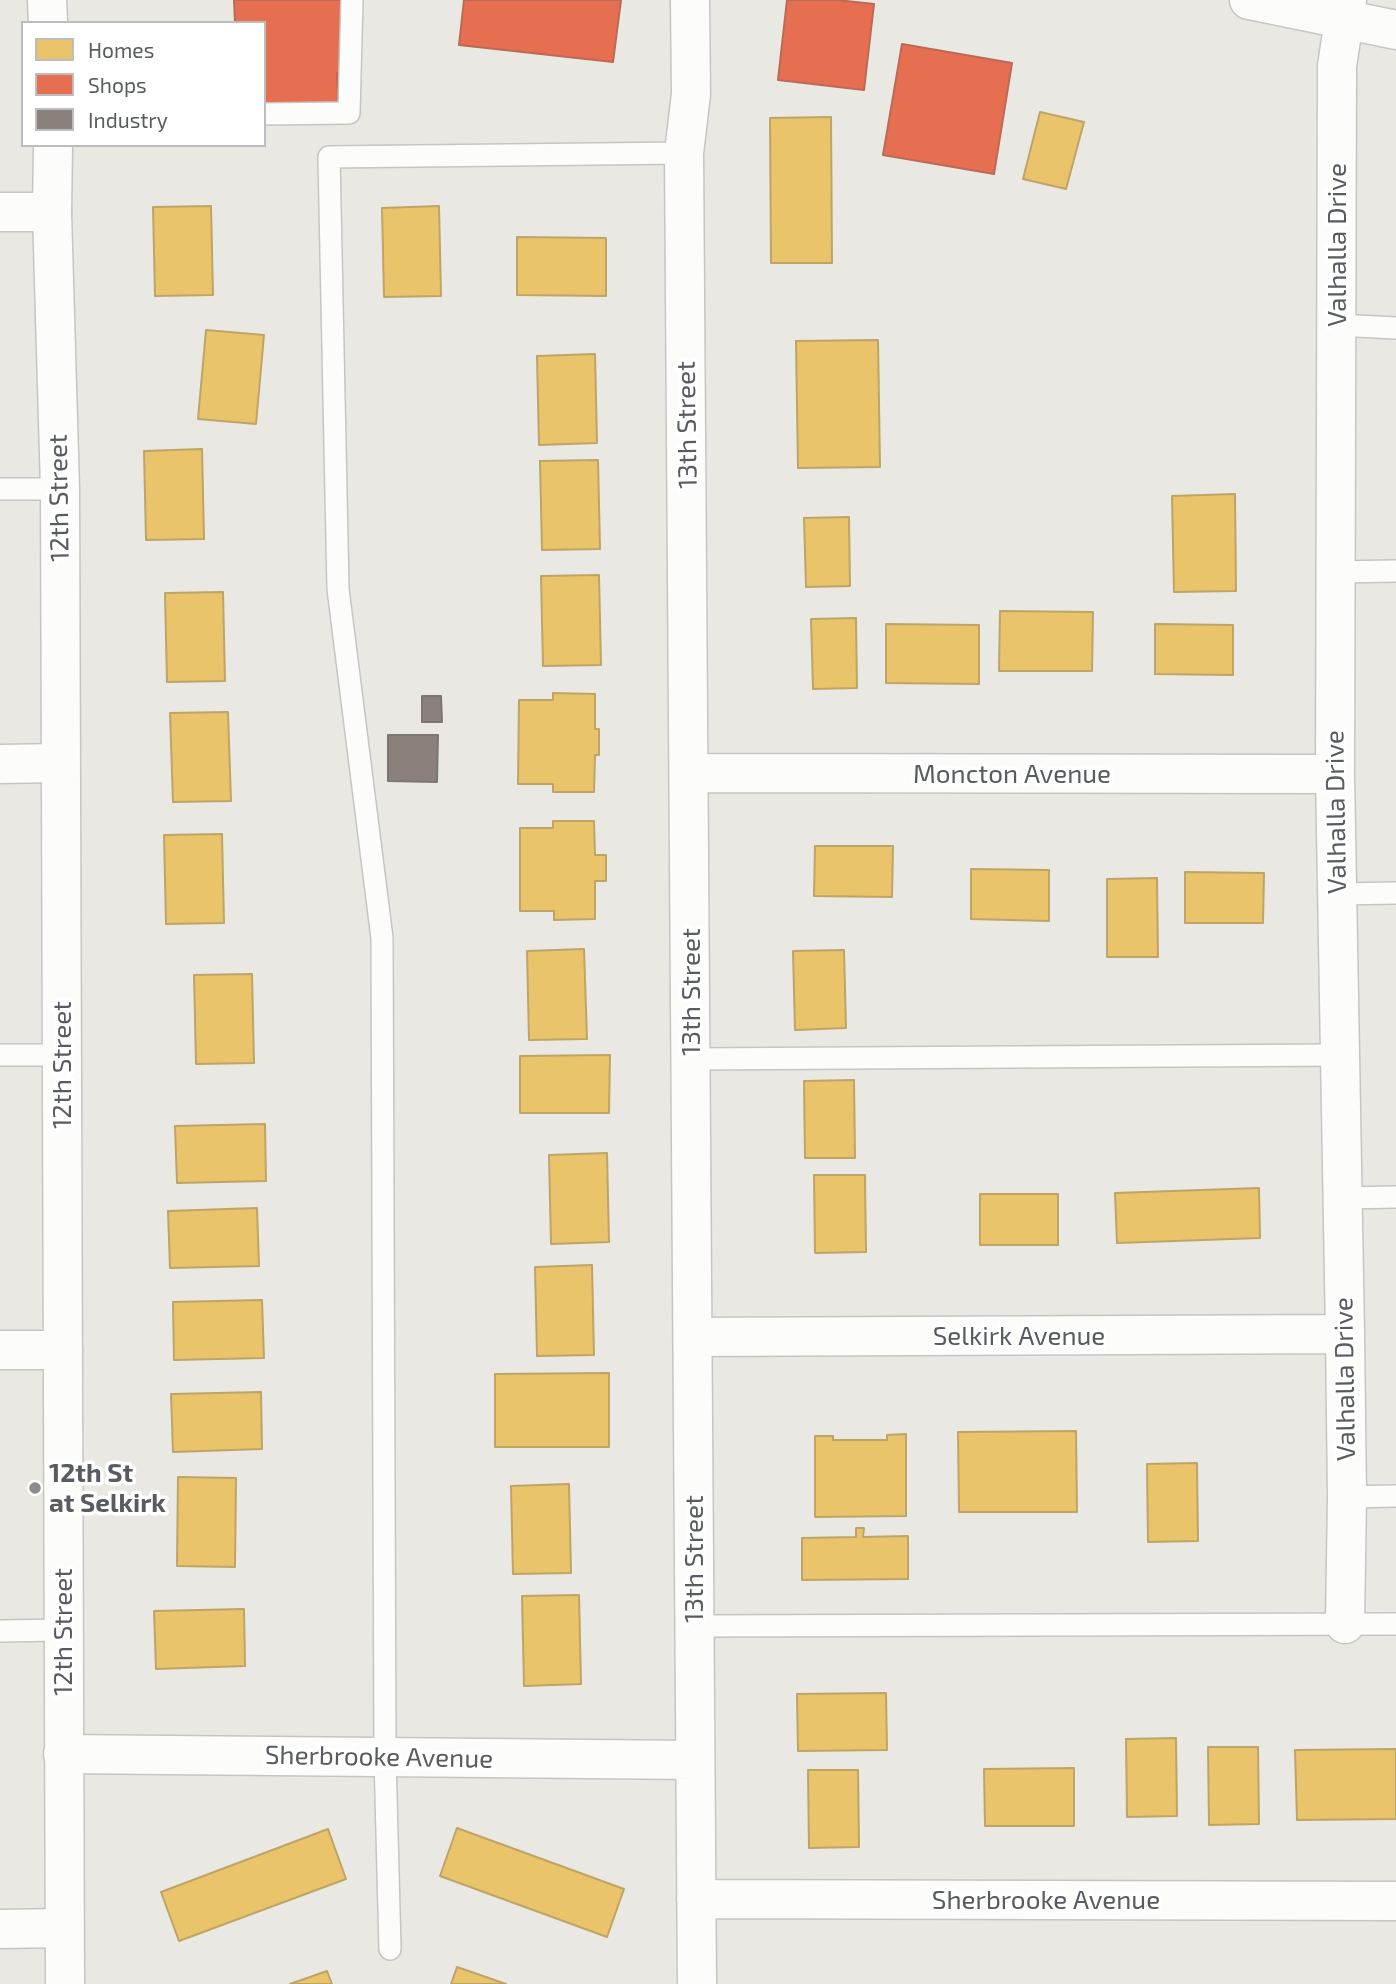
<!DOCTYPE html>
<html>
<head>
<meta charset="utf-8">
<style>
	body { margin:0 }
	#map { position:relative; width:1396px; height:1984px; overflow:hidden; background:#e9e8e2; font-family:"Exo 2",sans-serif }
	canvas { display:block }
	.legend { position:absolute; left:21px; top:21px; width:245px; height:126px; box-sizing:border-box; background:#fff; border:2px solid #bcbdc0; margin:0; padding:9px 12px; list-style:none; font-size:21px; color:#585b61 }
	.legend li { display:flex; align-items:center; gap:14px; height:35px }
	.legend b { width:35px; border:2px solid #bcbdc0 }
</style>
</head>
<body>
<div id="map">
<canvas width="1396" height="1984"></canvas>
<ul class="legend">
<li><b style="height:19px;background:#e9c46a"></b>Homes</li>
<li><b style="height:19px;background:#e76f51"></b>Shops</li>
<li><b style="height:19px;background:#8a817c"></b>Industry</li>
</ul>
</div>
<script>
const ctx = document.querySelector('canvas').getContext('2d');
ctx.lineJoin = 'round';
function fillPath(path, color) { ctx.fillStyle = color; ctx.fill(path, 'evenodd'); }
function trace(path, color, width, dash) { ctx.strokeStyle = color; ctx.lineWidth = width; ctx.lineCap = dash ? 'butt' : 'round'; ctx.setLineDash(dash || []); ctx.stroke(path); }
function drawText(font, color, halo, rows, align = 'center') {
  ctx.font = font + ' "Exo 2",sans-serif'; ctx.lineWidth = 7; ctx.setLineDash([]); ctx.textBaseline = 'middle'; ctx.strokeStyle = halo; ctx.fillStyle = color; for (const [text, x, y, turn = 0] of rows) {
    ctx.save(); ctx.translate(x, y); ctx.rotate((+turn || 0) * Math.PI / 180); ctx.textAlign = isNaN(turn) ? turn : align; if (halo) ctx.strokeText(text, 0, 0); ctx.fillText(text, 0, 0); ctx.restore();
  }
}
const homes = new Path2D(`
	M1040 112 1084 122 1066 189 1023 179Z
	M831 117 832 263H771L770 118Z
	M211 206 213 295 155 296 153 207Z
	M439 206 441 296 384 297 382 208Z
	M517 237 606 238V296L517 295Z
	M206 330 264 335 256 424 198 419Z
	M878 340 880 467 798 468 796 341Z
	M595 354 597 443 539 445 537 356Z
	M202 449 204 539 146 540 144 451Z
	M598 460 600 549 542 550 540 461Z
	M1235 494 1236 591 1174 592 1172 496Z
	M849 517 850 586 806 587 804 518Z
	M599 575 601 665 543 666 541 576Z
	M223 592 225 681 167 682 165 593Z
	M1000 611 1093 612 1092 671H999Z
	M856 618 857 688 813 689 811 619Z
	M886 624 979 625V684L886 683Z
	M1155 624 1233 625V675L1155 674Z
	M553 693 595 694V729H599V755H595L594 792H553V784H518L519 700H553Z
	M228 712 231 801 173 802 170 713Z
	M553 821H594L595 855H606V881H595V919L554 920V911H520V828H553Z
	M222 834 224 923 166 924 164 835Z
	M815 846H893L892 897 814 896Z
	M971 869 1049 870V921L971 919Z
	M1185 872 1264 873 1263 923H1185Z
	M1157 878 1158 957H1107V879Z
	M584 949 587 1039 529 1040 527 951Z
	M844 950 846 1028 795 1030 793 951Z
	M252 974 254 1063 196 1064 194 975Z
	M610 1055 609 1113H520V1056Z
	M854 1080 855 1158H805L804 1081Z
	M265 1124 266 1181 177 1183 175 1126Z
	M607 1153 609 1242 551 1244 549 1155Z
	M814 1175H865L866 1252 815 1253Z
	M1259 1188 1260 1238 1117 1243 1115 1193Z
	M980 1194H1058V1245H980Z
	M257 1208 259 1266 170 1268 168 1211Z
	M592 1265 594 1355 537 1356 535 1267Z
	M262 1300 264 1358 174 1360 173 1302Z
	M609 1373V1447H495V1374Z
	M261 1392 262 1449 173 1452 171 1394Z
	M1076 1431 1077 1512H959L958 1432Z
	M906 1434V1516L815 1517V1436H833V1440H887V1435Z
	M1197 1463 1198 1541 1148 1542 1147 1464Z
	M178 1477 236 1478 235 1567 177 1566Z
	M569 1484 571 1573 513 1574 511 1486Z
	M856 1528H864L863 1537 908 1536V1579L802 1580V1538L856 1537Z
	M579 1595 581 1684 524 1686 522 1596Z
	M244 1609 245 1666 156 1669 154 1611Z
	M886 1693 887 1750 798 1751 797 1694Z
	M1176 1738 1177 1816 1127 1817 1126 1739Z
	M1208 1747H1258L1259 1824 1209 1825Z
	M1396 1749V1819L1297 1820 1295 1750Z
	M1074 1768V1826H985L984 1769Z
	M808 1770H858L859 1847 809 1848Z
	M457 1828 624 1889 607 1937 440 1876Z
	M328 1829 346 1879 179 1941 161 1892Z
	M457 1967 506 1984H451Z
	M327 1971 332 1984H290Z`);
fillPath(homes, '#e9c46a');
trace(homes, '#bea467', 2);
const shops = new Path2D(`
	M234 0H345L346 73H337L338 106 264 108V23H235Z
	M464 0H621L613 62 459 45Z
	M787 0H837L874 4 864 90 778 80Z
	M902 44 1012 63 994 174 883 155Z`);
fillPath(shops, '#e76f51');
trace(shops, '#bc6956', 2);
const industry = new Path2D(`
	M422 696H441L442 722H422Z
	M388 735H438L437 782 388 781Z`);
fillPath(industry, '#8a817c');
trace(industry, '#7b7674', 2);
const service = new Path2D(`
	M264 114 349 113 352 0
	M1336 325 1396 328
	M0 489H60
	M1335 572 1396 571
	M1337 894 1396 893
	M0 1055H61
	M692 1059 1340 1055
	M1343 1198 1396 1197
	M1347 1497 1396 1496
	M695 1626 1396 1624
	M0 1631 63 1630
	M390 1949 385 1757 382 938 338 589 329 157 684 153`);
const minor = new Path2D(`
	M690 0 691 94 684 153 697 1984
	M0 212H52
	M0 764 60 763
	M690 773 1335 774
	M694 1337 1345 1334
	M0 1350H63
	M1345 1624 1347 1497 1345 1334 1335 774 1337 66 1347 0
	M63 1754 695 1760
	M696 1899 1396 1901
	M0 1929 64 1928`);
const tertiary = new Path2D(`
	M47 0 48 23
	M53 145 52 212 60 489 65 1984`);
const secondary = new Path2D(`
	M1249 0 1396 30`);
trace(service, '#c5c6c4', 24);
trace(minor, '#c5c6c4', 41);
trace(tertiary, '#c5c6c4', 41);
trace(secondary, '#c6c7c6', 41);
trace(service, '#fcfcfb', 21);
trace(minor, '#fcfcfb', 38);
trace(tertiary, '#fcfcfb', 38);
trace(secondary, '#fcfcfb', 38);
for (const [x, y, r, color] of [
	[35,1488,7,"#8b8c8e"]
]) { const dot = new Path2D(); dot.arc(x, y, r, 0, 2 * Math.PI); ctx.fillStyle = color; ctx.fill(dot); trace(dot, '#fff', 2.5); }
drawText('26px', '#585b61', '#fff', [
	["Valhalla Drive",1337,245,-90],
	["13th Street",687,425,-91],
	["12th Street",59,498,-91],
	["Moncton Avenue",1012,774],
	["Valhalla Drive",1336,812,-91],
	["13th Street",691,992,-90],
	["12th Street",62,1065,-90],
	["Selkirk Avenue",1019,1336],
	["Valhalla Drive",1345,1379,-91],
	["13th Street",694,1559,-90],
	["12th Street",63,1632,-90],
	["Sherbrooke Avenue",379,1757,1],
	["Sherbrooke Avenue",1046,1900]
]);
drawText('bold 26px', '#585b61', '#fff', [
	["12th St",49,1473],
	["at Selkirk",49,1503]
], 'left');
</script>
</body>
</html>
